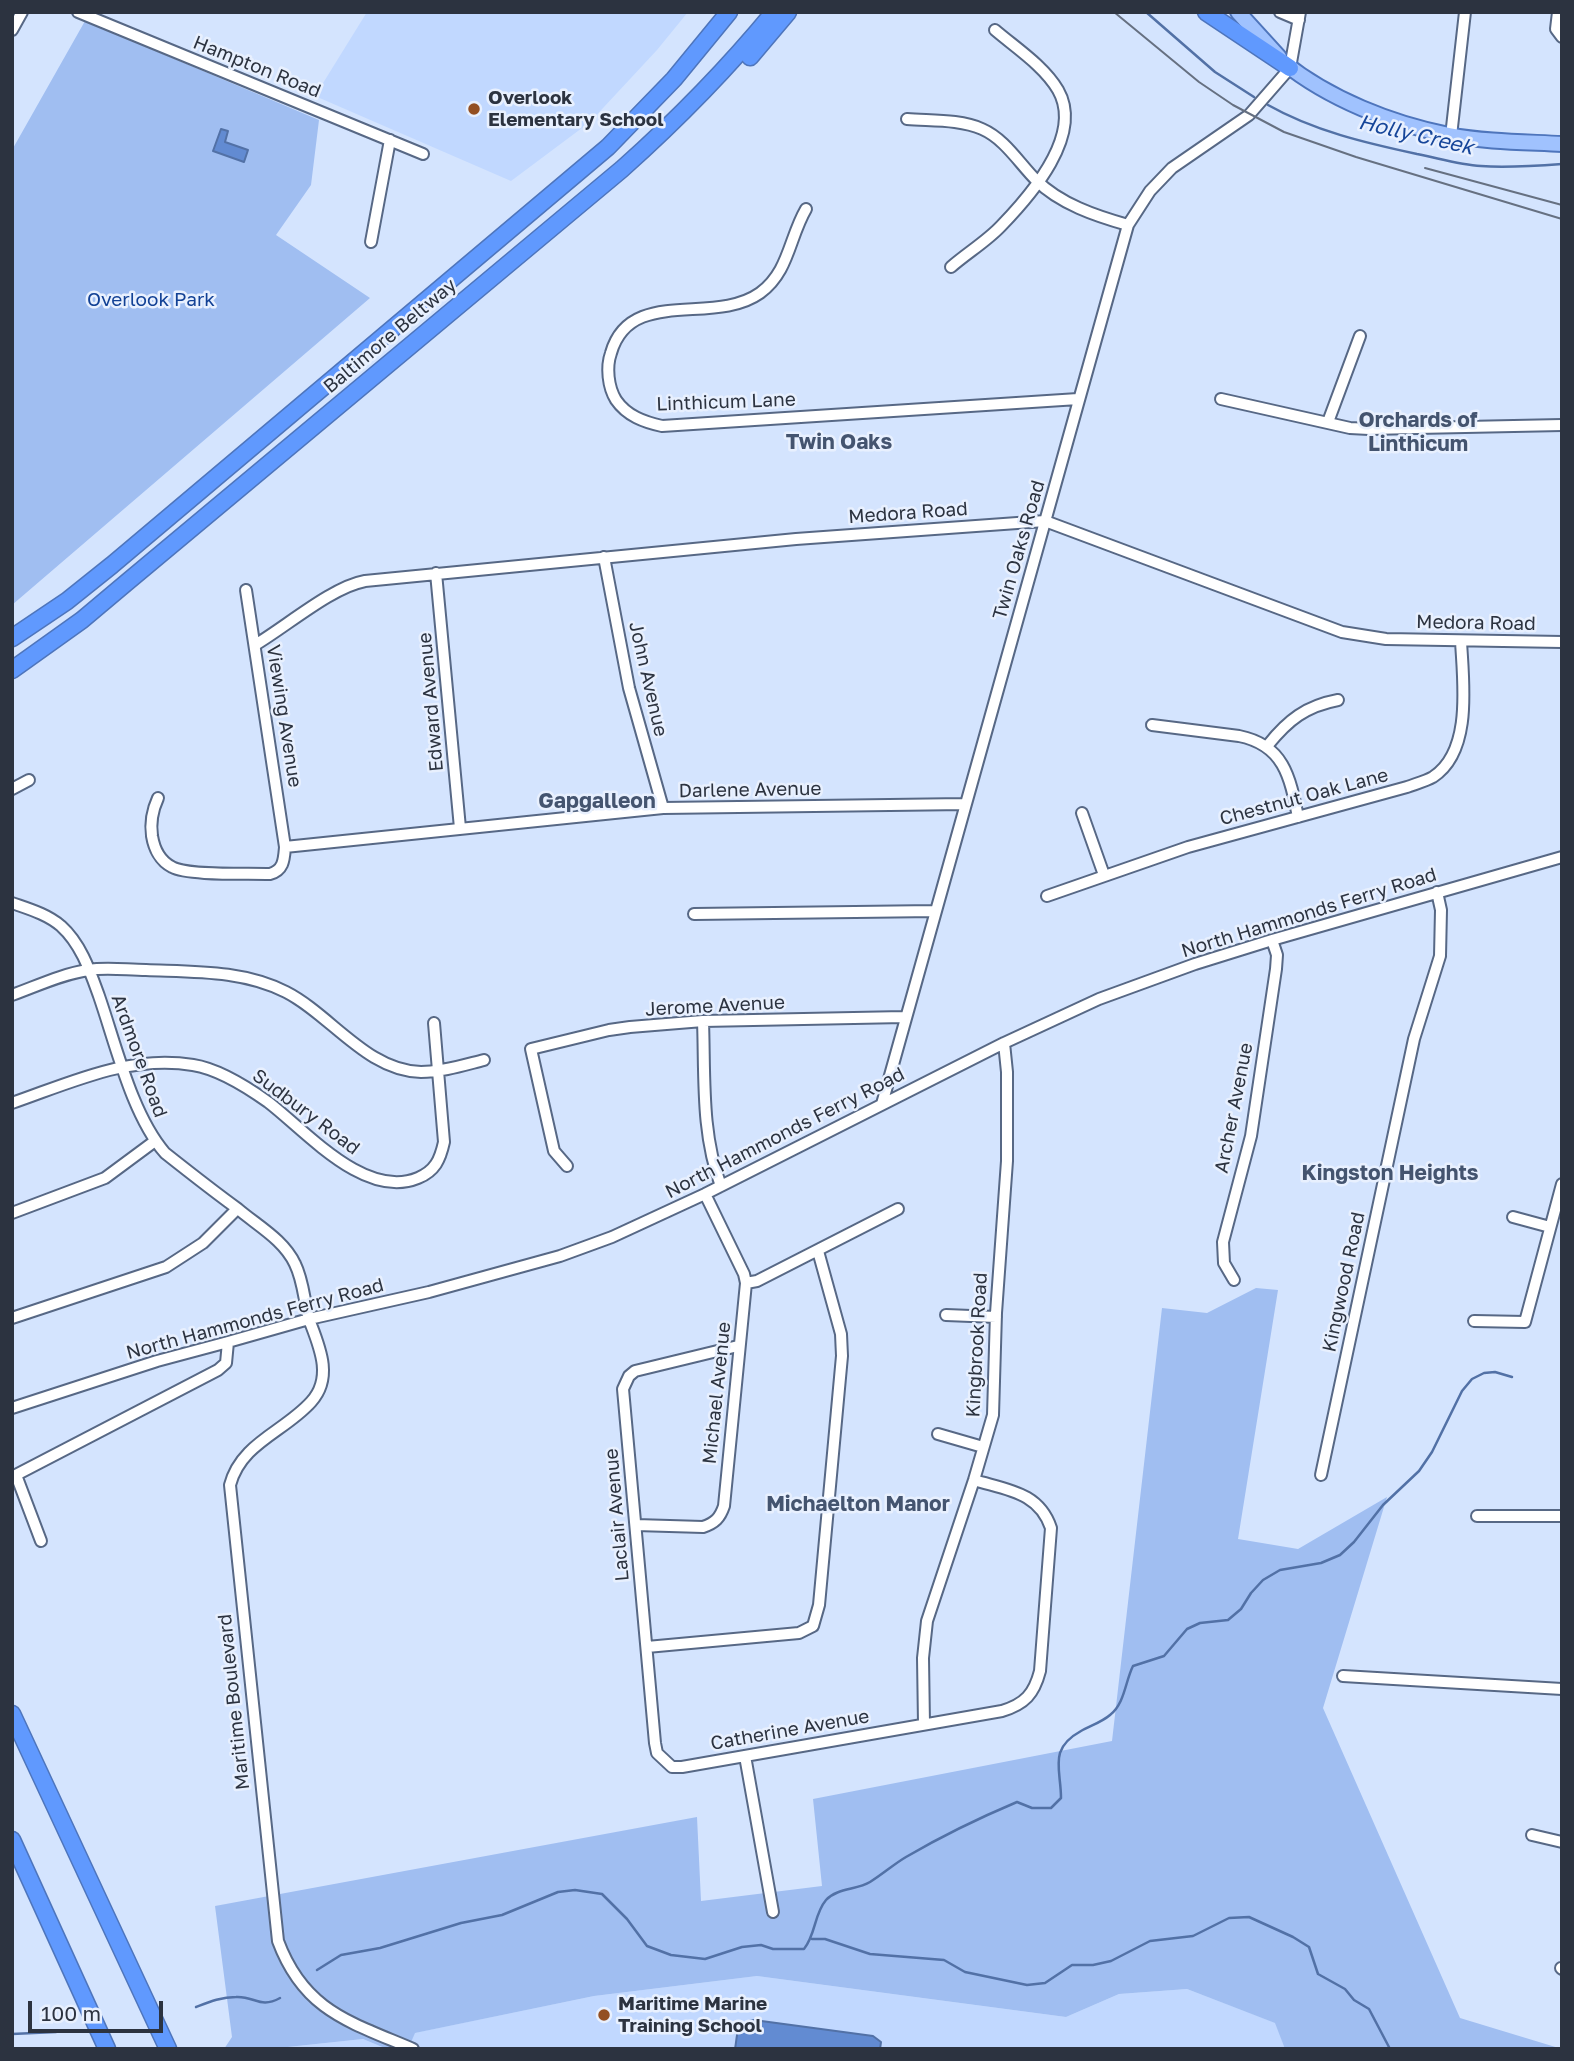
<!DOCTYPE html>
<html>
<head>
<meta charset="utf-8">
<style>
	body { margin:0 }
	#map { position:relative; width:1574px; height:2061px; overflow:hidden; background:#d4e4fe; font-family:"Golos Text",sans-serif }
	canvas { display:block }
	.frame { position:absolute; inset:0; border:14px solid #2c3340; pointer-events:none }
	.scale { position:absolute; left:28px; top:2001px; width:135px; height:32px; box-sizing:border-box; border:4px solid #2c3340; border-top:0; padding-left:9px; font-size:21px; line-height:24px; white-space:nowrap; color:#2c3340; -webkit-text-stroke:5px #e8f0fe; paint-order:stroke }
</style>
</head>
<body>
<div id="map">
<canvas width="1574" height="2061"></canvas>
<div class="frame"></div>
<div class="scale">100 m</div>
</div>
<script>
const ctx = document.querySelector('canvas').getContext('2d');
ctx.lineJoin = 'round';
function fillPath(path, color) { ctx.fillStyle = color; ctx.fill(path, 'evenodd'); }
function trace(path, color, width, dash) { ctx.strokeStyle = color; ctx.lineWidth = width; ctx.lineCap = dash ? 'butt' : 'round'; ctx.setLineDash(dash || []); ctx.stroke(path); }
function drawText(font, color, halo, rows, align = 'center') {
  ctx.font = font + ' "Golos Text",sans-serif'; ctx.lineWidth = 5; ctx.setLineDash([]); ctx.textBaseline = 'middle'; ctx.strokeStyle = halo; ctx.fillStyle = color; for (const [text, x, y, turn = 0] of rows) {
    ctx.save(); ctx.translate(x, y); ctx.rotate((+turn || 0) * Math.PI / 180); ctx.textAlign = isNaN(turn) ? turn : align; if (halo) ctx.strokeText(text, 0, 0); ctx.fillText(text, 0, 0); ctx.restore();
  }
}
fillPath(new Path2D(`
	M367 12H688L657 50 590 122 511 181 315 96Z
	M757 1976 1066 2017 1119 1994 1187 1989 1276 2023 1285 2049H408L414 2033 594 1996Z
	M363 2039 387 2049H269Z`), '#c1d8ff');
fillPath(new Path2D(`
	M85 21 319 120 311 185 276 235 370 298 12 605V150Z
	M1256 1288 1278 1290 1238 1539 1298 1549 1387 1497 1323 1708 1460 2018 1562 2049H1285L1275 2023 1187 1989 1119 1994 1066 2017 757 1976 594 1996 415 2033 408 2049H387L363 2039 269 2049H224L232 2037 215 1906 697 1817 701 1901 822 1886 813 1799 1112 1741 1162 1308 1207 1313Z`), '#a0bef1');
const water = new Path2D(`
	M221 129 228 131 225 142 248 150 244 162 213 151Z
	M754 2020 873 2036 881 2042 880 2049H735C738 2032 735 2023 754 2020Z`);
fillPath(water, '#628bd2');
trace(water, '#5271a6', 2);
trace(new Path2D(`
	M1146 12 1215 72 1254 97
	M1268 105C1314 131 1366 143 1417 154 1438 158 1459 165 1481 166 1508 168 1535 166 1562 164
	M812 1939H825L870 1954 944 1960 965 1972 1027 1985 1045 1983 1072 1965H1093L1111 1961 1150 1941 1193 1936 1229 1918 1249 1917 1293 1937 1309 1947 1318 1974 1345 1989 1354 2000 1369 2009 1390 2049
	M317 1970 341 1955 380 1948 461 1923 502 1915 558 1892 575 1890 602 1894 627 1919 647 1946 671 1955 705 1959 742 1947 761 1945 773 1949H804C816 1934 814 1914 826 1900 837 1888 857 1890 870 1882 883 1874 894 1864 906 1857 942 1836 979 1818 1017 1802L1032 1808H1051L1061 1798C1061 1769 1048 1749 1081 1731 1090 1726 1102 1722 1110 1715 1125 1703 1125 1682 1133 1666L1164 1656 1187 1629 1200 1623 1228 1620 1241 1609 1251 1593 1263 1580 1280 1570 1321 1563 1340 1555 1354 1542 1383 1505 1419 1471 1432 1452 1462 1391 1472 1379 1484 1373 1495 1372 1512 1377
	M196 2007C209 2002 221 1997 236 1997 255 1996 260 2009 280 1998
	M12 2034 56 2032`), '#5271a6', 2.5);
const minor = new Path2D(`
	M78 12 423 154
	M1280 12 1299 20
	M1558 12 1556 29 1562 37
	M12 30 22 12
	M907 119C930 121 960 119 982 129 1005 139 1019 163 1036 180 1060 204 1096 216 1128 225
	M1451 136 1465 12
	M806 209C789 238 789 272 760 293 714 326 630 286 611 353 606 367 608 387 616 400 627 416 644 422 662 426L1078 399
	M371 242 390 140
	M951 267C967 253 987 241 1001 226 1031 195 1084 135 1058 90 1044 66 1016 48 995 30
	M1221 399 1350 428 1369 429 1562 425
	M1328 422 1360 336
	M604 557 629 688 663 808
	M436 573 460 828
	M255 645C287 626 332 587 365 581L796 539 1045 521 1342 632 1386 639 1562 642
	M1152 725 1239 736C1284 745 1290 777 1298 817
	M1268 745C1288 720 1306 706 1338 700
	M12 789 29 780
	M158 798C152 811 150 822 152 836 154 848 160 861 172 867 188 876 249 873 270 874 284 870 284 859 285 847L246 590
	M1082 813 1104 875
	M285 847 663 808 965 804
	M1047 896 1188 847 1407 787C1415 784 1426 781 1433 777 1473 751 1463 681 1461 641
	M12 903C29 909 47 914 61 926 81 944 90 971 99 996 116 1045 132 1115 165 1153 189 1172 213 1191 238 1209 258 1226 284 1240 295 1264 304 1282 304 1303 310 1322 320 1348 333 1378 311 1402 284 1432 241 1443 230 1485L278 1941C304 2011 350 2022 413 2049
	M694 914 935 911
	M12 995C37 986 62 974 88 970 107 967 127 970 146 970 194 972 243 970 286 992 331 1015 367 1071 421 1072 442 1072 464 1065 484 1060
	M703 1021C705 1076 701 1134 721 1186
	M12 1103C70 1083 130 1054 193 1065 219 1069 247 1087 268 1102 306 1131 365 1200 418 1178 435 1171 440 1160 444 1142L434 1023
	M882 1104 1128 225 1150 191 1172 168 1249 115 1290 68 1300 12
	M567 1166 554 1151 531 1049 609 1030 630 1027 703 1021 904 1017
	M12 1213 105 1178 155 1141
	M1513 1217 1550 1227
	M1234 1280 1224 1263 1223 1242 1251 1136 1276 969 1277 955 1272 940
	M746 1283 757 1281 898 1209
	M946 1315 996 1317
	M12 1318 166 1267 203 1243 237 1209
	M1474 1321 1525 1322 1562 1184
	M738 1346 635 1371 629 1376 623 1389 655 1743 657 1753 672 1767H682L1002 1711C1025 1704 1034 1694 1040 1671L1051 1528C1039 1492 1007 1490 974 1480
	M12 1408 157 1361 228 1342 309 1319 429 1292 560 1256 612 1237 705 1194 1004 1043 1099 999 1195 964 1272 940 1562 857
	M938 1434 983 1447
	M16 1475 41 1541
	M1321 1475 1414 1039 1440 956 1441 910 1437 892
	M12 1477 218 1370 226 1363 228 1342
	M1477 1516H1562
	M636 1525 703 1527C715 1523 720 1518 724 1506L746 1283 744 1274 705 1194
	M647 1647 799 1633 813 1626 819 1605 842 1356 841 1334 818 1251
	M1343 1676 1562 1689
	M924 1724 923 1658 927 1621 974 1480 993 1415 996 1313 1007 1161V1072L1004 1043
	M745 1756 773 1912
	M1532 1835 1562 1842
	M1561 1968 1562 1969`);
const major = new Path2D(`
	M1238 12 1279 57
	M1283 62C1329 99 1392 124 1449 135 1486 142 1524 142 1562 144`);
const highway = new Path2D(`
	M1206 12 1290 68
	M750 57 788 12
	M12 638 67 601 112 565 608 147 674 79 729 12
	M12 670 82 620 126 583 622 169C677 120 727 69 774 12
	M12 1714 168 2049
	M12 1840 107 2049`);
trace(minor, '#576885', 14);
trace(major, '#4e75bc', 18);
trace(highway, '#4e75bc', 19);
trace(minor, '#fff', 10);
trace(major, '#a0c2fe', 14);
trace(highway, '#6099fe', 16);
trace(new Path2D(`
	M1114 12 1199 82 1233 105 1284 132 1356 157 1562 219
	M1425 168 1562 205`), '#667081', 2);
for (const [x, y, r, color] of [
	[474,109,7,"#934f22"],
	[604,2015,7,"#934f22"]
]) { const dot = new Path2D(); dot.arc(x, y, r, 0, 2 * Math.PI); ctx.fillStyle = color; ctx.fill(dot); trace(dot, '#e8f0fe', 2.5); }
drawText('19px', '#2c3340', '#e8f0fe', [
	["Hampton Road",257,67,22],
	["Baltimore Beltway",390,336,-40],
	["Linthicum Lane",726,402,-2],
	["Medora Road",908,513,-4],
	["Twin Oaks Road",1019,550,-74],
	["Medora Road",1476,623,1],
	["John Avenue",648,679,77],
	["Edward Avenue",431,702,-95],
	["Viewing Avenue",284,716,81],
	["Darlene Avenue",750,790,-1],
	["Chestnut Oak Lane",1304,797,-15],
	["North Hammonds Ferry Road",1309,913,-17],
	["Jerome Avenue",715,1006,-3],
	["Ardmore Road",139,1056,70],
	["Archer Avenue",1234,1108,-79],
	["Sudbury Road",306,1112,37],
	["North Hammonds Ferry Road",785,1133,-27],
	["Kingwood Road",1344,1282,-78],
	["North Hammonds Ferry Road",255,1319,-15],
	["Kingbrook Road",977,1345,-87],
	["Michael Avenue",717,1393,-84],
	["Laclair Avenue",617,1515,-95],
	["Maritime Boulevard",234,1702,-96],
	["Catherine Avenue",790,1730,-10]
]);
drawText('bold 19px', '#2c3340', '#e8f0fe', [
	["Overlook",488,98],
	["Elementary School",488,120],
	["Maritime Marine",618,2004],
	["Training School",618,2026]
], 'left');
drawText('19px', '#124195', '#e8f0fe', [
	["Overlook Park",151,300]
]);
drawText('italic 21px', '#154599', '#e8f0fe', [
	["Holly Creek",1416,135,13]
]);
drawText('bold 21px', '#44546f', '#e8f0fe', [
	["Orchards of",1418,420],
	["Linthicum",1418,444],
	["Twin Oaks",839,442],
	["Gapgalleon",597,801],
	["Kingston Heights",1390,1173],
	["Michaelton Manor",858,1504]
]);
</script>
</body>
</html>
